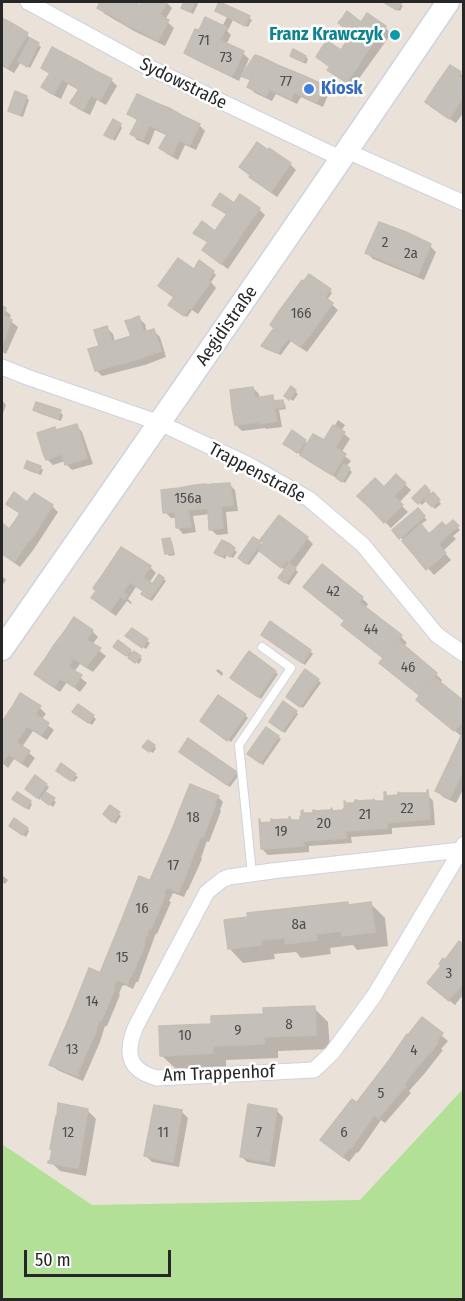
<!DOCTYPE html>
<html>
<head>
<meta charset="utf-8">
<style>
	body { margin:0 }
	#map { position:relative; width:465px; height:1301px; overflow:hidden; background:#eae2d9; font-family:"Fira Sans Condensed",sans-serif }
	canvas { display:block }
	.frame { position:absolute; inset:0; border:3px solid #272727; pointer-events:none }
	.scale { position:absolute; left:24px; top:1250px; width:147px; height:27px; box-sizing:border-box; border:3px solid #272727; border-top:0; padding-left:8px; font-size:18px; line-height:21px; white-space:nowrap; color:#272727; -webkit-text-stroke:4px #fff; paint-order:stroke }
</style>
</head>
<body>
<div id="map">
<canvas width="465" height="1301"></canvas>
<div class="frame"></div>
<div class="scale">50 m</div>
</div>
<script>
const ctx = document.querySelector('canvas').getContext('2d');
ctx.lineJoin = 'round';
function fillPath(path, color) { ctx.fillStyle = color; ctx.fill(path, 'evenodd'); }
function trace(path, color, width, dash) { ctx.strokeStyle = color; ctx.lineWidth = width; ctx.lineCap = dash ? 'butt' : 'round'; ctx.setLineDash(dash || []); ctx.stroke(path); }
function drawText(font, color, halo, rows, align = 'center') {
  ctx.font = font + ' "Fira Sans Condensed",sans-serif'; ctx.lineWidth = 5; ctx.setLineDash([]); ctx.textBaseline = 'middle'; ctx.strokeStyle = halo; ctx.fillStyle = color; for (const [text, x, y, turn = 0] of rows) {
    ctx.save(); ctx.translate(x, y); ctx.rotate((+turn || 0) * Math.PI / 180); ctx.textAlign = isNaN(turn) ? turn : align; if (halo) ctx.strokeText(text, 0, 0); ctx.fillText(text, 0, 0); ctx.restore();
  }
}
fillPath(new Path2D(`
	M463 1089V1299H2V1144L92 1205 360 1200Z`), '#b1e096');
fillPath(new Path2D(`
	M102 2H137L136 4 141 7 144 2H166L172 8 165 20 174 28 165 46 134 31 105 14 99 8Z
	M186 2H195L198 4 193 14 183 7Z
	M385 2H397L403 6 400 11Z
	M217 11 249 18 252 20 248 27 233 20 228 30 223 25 227 17Z
	M2 19 27 35 33 41 41 47 30 68 21 62 14 73 2 66Z
	M206 19 228 30 227 31 231 35 226 45 243 53 249 59 239 81 192 58 186 52 199 32Z
	M340 23 361 24 385 27 391 34 353 87 335 76 329 70 331 68 318 57 341 52 353 34Z
	M291 55 306 57 308 59 306 64Z
	M42 68 111 80 117 86 106 105 97 100 90 115 78 109 72 103 80 91 68 84 61 99 49 93 43 87 51 75Z
	M460 73 464 77V112L456 123 432 108 426 102Z
	M243 76 323 87 329 93 323 107 301 97 297 104 276 94 272 101 255 93 249 87 252 81Z
	M16 93 27 98 29 100 23 117 12 113 9 110Z
	M129 114 199 125 205 131 196 150 185 145 178 160 167 154 161 148 168 136 155 130 149 145 137 140 131 133 138 121Z
	M120 125 122 128 115 141 109 137Z
	M290 164 296 170 277 197 257 183 241 167Z
	M214 205H235L259 209 265 215 228 269 210 256 204 250 209 243 195 232 215 233 227 215Z
	M430 246 436 252 424 280 373 259 367 253Z
	M213 272 216 275 211 282 216 288 198 314 192 310 187 317 173 308 175 298 160 286 200 273Z
	M311 286 330 291 332 293 327 300 338 310 307 352 291 341 281 355 265 349 263 346 275 329Z
	M2 308 11 315 9 320 18 327 6 354 2 352Z
	M139 318 145 324 147 333 154 331 160 337 166 357 145 365 102 376 96 370 107 328 113 334 115 342 133 337Z
	M253 388 259 394 260 399 272 397 277 402 282 401 285 404 286 409 279 410 282 427 266 429 265 428 242 431 236 425Z
	M291 388 298 394 293 401 289 398Z
	M2 400 6 405 2 417Z
	M35 410 60 412 63 415 61 421 38 413Z
	M338 420 345 425 341 431 350 439 341 453 351 461 346 467 352 472 345 483 308 461 300 454 288 446 305 441 308 445 324 442 339 429 335 425Z
	M76 425 82 432 93 464 72 470 66 464 65 461 53 465 47 459 57 431Z
	M40 467 43 470 41 475 29 471 26 468Z
	M396 476 411 490 399 503 408 512 391 528 359 496 384 489Z
	M229 484 235 490 238 511 226 512 228 534 217 535 210 529V514L193 516 196 532 183 534 177 527V518H171L165 512Z
	M425 488 432 495 433 494 441 504 435 509 427 500 422 505 414 498Z
	M34 495 52 506 58 512 34 549 20 567 2 554V526L9 531 21 514 8 504H28Z
	M417 510 427 520 420 525 430 535 447 528 453 522 460 530 453 536 456 539 443 551 451 560 434 575 394 530Z
	M307 538 313 544 295 569 298 572 289 585 283 581 286 571 260 550 249 565 243 561 260 543 263 546Z
	M170 539 172 542 175 555 169 556 167 553Z
	M223 542 237 552 233 558 227 555 225 559 219 555Z
	M122 549 150 567 156 573 149 583 153 586 160 576 166 581 152 601 146 597 144 592 136 587 128 599 132 603 131 604 127 601 116 616 99 604 93 598 98 591 95 588Z
	M322 566 362 598 368 604 365 609 401 637 407 643 403 647 436 674 442 680 440 684 464 703V733L461 736 424 705 420 696 387 669 384 659 349 631Z
	M2 576 6 580 2 586Z
	M75 619 92 631 98 637 92 645 106 656 93 672 80 664 74 672 87 683 80 692 67 682 60 692 42 680 36 674 60 638Z
	M132 630 150 643 146 649 130 638Z
	M265 637 310 651 313 654 305 665Z
	M118 649 130 651 142 659 139 664Z
	M218 669 223 673 222 676 216 671Z
	M275 672 278 674 261 699 235 680Z
	M318 680 321 683 303 708 291 700Z
	M21 695 40 708 46 714 41 720 54 730 47 740 33 731 22 747 35 758 28 768 14 759 8 768 2 763V724Z
	M296 712 298 714 285 733 274 725Z
	M77 715 93 716 96 719 92 725Z
	M245 715 248 718 231 742 204 724Z
	M278 737 281 739 263 765 251 757Z
	M464 739V788L456 803 443 797 437 791Z
	M154 746 156 748 153 753 147 749Z
	M183 754 236 773 238 776 230 787Z
	M61 773 75 775 78 777 74 782Z
	M46 785 49 787 45 793 56 802 53 807 41 797 40 800 29 792Z
	M191 786 217 796 223 802 220 810 221 811 209 842 207 841 201 858 202 859 188 890H187L184 897 173 893 169 901 171 902 157 934 156 933 138 982H136L133 989 125 985 122 986 119 994 120 995 107 1026H105L100 1042 83 1081 57 1070 51 1064 151 882Z
	M427 794 433 801 435 825 392 828V834L351 837 352 843 309 846V852L268 855 262 849 292 822 302 821 303 815 314 814V813L344 812 345 805 386 802Z
	M17 801 30 802 32 804 29 810Z
	M110 807 121 816 116 824 107 817Z
	M13 828 27 829 29 831 26 837Z
	M2 875 8 880 5 884 2 882Z
	M347 904 350 906 371 904 385 918 388 946 357 950 353 945 330 948 331 954 301 958 296 952 274 954 275 959 243 963 229 948Z
	M464 947V996H462L455 1005 435 989 445 962Z
	M314 1008 328 1022 330 1049 278 1051V1058L226 1060V1067L176 1069 161 1055 160 1027 213 1025V1018L265 1016Z
	M422 1019 448 1041 441 1049 443 1050 425 1073 409 1091 411 1093 385 1123 381 1120 358 1153 357 1152 349 1162 328 1146 357 1104Z
	M250 1106 277 1111 283 1117 275 1167 247 1162 241 1156Z
	M87 1110 96 1119 86 1176 60 1171 51 1162Z
	M182 1112 188 1118 179 1167 152 1162 146 1156Z`), '#0003');
const building = new Path2D(`
	M100 2H121L113 16 97 8Z
	M121 2H133L138 4 127 25 113 16Z
	M142 2H158L142 32 127 25 138 4 140 5Z
	M158 2H167L159 15 169 20 158 41 142 32Z
	M184 2H195L190 12 181 8Z
	M219 2 235 9 230 18 215 11Z
	M383 2H402L397 10Z
	M235 9 250 16 245 26 230 18Z
	M347 11 361 22 367 13 386 26 375 41 343 17Z
	M205 17 226 27 208 65 184 53 195 29 199 30Z
	M343 17 375 41 365 54 346 42 352 33 338 23Z
	M2 18 13 24 2 43Z
	M13 24 28 33 7 68 2 65V43Z
	M30 38 39 43 27 67 18 61Z
	M219 40 244 51 232 76 208 65Z
	M327 41 341 50 346 42 365 54 356 69 323 46Z
	M323 46 356 69 346 82 327 70 330 67 316 57Z
	M52 47 67 55 48 91 41 87 50 73 41 68Z
	M293 49 306 56 303 62 290 56Z
	M67 55 82 63 70 84 62 79 54 94 48 91Z
	M255 55 261 57 251 80 241 76Z
	M261 57 280 66 266 96 247 87Z
	M82 63 96 71 77 107 70 103 79 89 70 84Z
	M450 65 461 72 458 76 464 80V97L460 102 436 85Z
	M280 66 302 75 291 99 269 89Z
	M96 71 112 79 100 100 91 95 83 110 77 107Z
	M302 75 324 85 317 102 294 92Z
	M436 85 460 102 449 119 425 102Z
	M15 91 27 96 20 115 8 111Z
	M137 94 154 102 136 137 130 134 138 119 127 114Z
	M154 102 169 108 158 129 149 125 143 140 136 137Z
	M169 108 183 116 166 152 159 148 167 134 158 129Z
	M183 116 200 124 190 145 179 140 172 155 166 152Z
	M113 119 121 124 112 139 104 135Z
	M257 142 268 150 269 148 291 163 281 177 248 155Z
	M248 155 281 177 271 192 249 177 250 175 239 167Z
	M220 193 234 203 240 194 260 208 250 222 216 199Z
	M216 199 250 222 240 236 221 222 227 214 212 205Z
	M202 221 215 231 221 222 240 236 231 250 198 227Z
	M379 222 406 232 392 264 365 253Z
	M198 227 231 250 221 264 202 250 208 242 193 233Z
	M406 232 431 244 418 275 392 264Z
	M178 258 211 281 191 309 158 286Z
	M199 260 214 271 209 279 194 269Z
	M309 274 331 289 325 297 304 281Z
	M302 280 333 303 322 318 291 295Z
	M291 295 322 318 311 333 280 310Z
	M174 297 189 308 184 316 168 305Z
	M2 306 6 308 3 315 12 320 2 345Z
	M280 310 311 333 300 347 270 325Z
	M139 316 143 332 154 329 161 351 144 357 132 319Z
	M132 319 144 357 128 362 121 339 131 336 125 321Z
	M107 326 112 342 121 339 128 362 112 366 101 328Z
	M101 328 112 366 95 371 88 349 99 346 94 330Z
	M274 328 288 339 277 353 261 346Z
	M291 386 296 390 289 400 284 396Z
	M253 387 255 398 273 395V402L232 408 230 390Z
	M283 400 284 407 274 408 273 401Z
	M36 402 61 410 58 419 33 410Z
	M273 402 277 421 259 424V422L235 425 232 408Z
	M77 424 82 441 43 453 37 433 55 427 56 430Z
	M333 425 339 428 316 465 300 455 313 434 324 440Z
	M339 428 345 432 335 447 346 454 332 475 316 465Z
	M292 430 299 435 290 448 283 444Z
	M299 435 306 440 297 453 290 448Z
	M82 441 87 458 65 465 62 454 46 460 43 453Z
	M27 461 41 466 38 473 24 468Z
	M344 464 350 468 342 482 336 478Z
	M396 474 401 479 371 509 357 496 375 478 384 487Z
	M401 479 406 483 394 496 403 505 384 523 371 509Z
	M230 483 233 505 221 506 223 528 216 529 212 484Z
	M206 484V485L212 484 216 529 209 530 208 508 198 509 195 485Z
	M195 485 198 509 188 510 191 527H183L179 488Z
	M425 485 430 491 418 504 412 498Z
	M179 488 183 527 176 528 175 512 163 513 161 490Z
	M14 492 27 502 34 493 53 505 43 520 10 498Z
	M433 492 440 500 432 507 424 499Z
	M10 498 43 520 34 535 15 521 20 513 6 504Z
	M418 508 425 516 399 539 392 530Z
	M279 515 308 537 289 562 287 560 281 568 258 550 264 542 260 540Z
	M453 520 459 526 451 532 446 526Z
	M15 521 34 535 24 547 2 532V523L9 529Z
	M442 522 447 527 414 555 402 541 421 524 429 534Z
	M447 527 451 532 438 544 446 553 426 570 414 555Z
	M2 532 24 547 14 562 2 554Z
	M253 537 261 542 246 564 238 558Z
	M170 538 173 553 165 554 162 539Z
	M222 540 230 544 222 557 214 553Z
	M230 544 235 548 230 557 224 553Z
	M121 547 151 566 143 577 150 582 147 586 111 562Z
	M111 562 147 586 143 591 130 582 123 592 101 577Z
	M289 563 296 568 285 583 278 578Z
	M322 564 363 597 345 621 303 587Z
	M159 574 164 578 158 587 153 583Z
	M101 577 127 595 124 599 120 596 110 611 91 598 96 591 93 588Z
	M150 582 158 587 149 599 141 594Z
	M359 602 402 635 383 658 341 625Z
	M74 617 93 630 86 640 101 648 96 654 64 632Z
	M270 621 311 650 302 663 261 635Z
	M132 628 148 639 142 648 125 636Z
	M64 632 96 654 86 667 54 645Z
	M118 640 131 650 126 656 113 647Z
	M398 640 437 673 419 695 379 663Z
	M54 645 73 659 68 667 82 675 78 681 45 659Z
	M134 651 141 656 135 663 128 658Z
	M249 651 276 671 267 684 239 665Z
	M45 659 78 681 74 687 60 678 54 687 34 674Z
	M239 665 267 684 258 697 230 678Z
	M305 669 319 679 300 707 286 697Z
	M434 677 464 701V720L454 731 416 700Z
	M20 693 41 706 35 714 49 723 45 730 12 707Z
	M218 695 246 714 237 727 209 708Z
	M283 701 297 711 282 731 269 722Z
	M78 704 94 715 88 723 72 712Z
	M12 707 45 730 41 735 27 726 21 735 2 722Z
	M209 708 237 727 227 741 200 721Z
	M2 722 21 735 16 742 30 751 25 757 2 741Z
	M266 727 279 736 260 763 247 754Z
	M461 736 464 738V750L456 747Z
	M188 738 237 772 227 785 179 752Z
	M148 740 155 745 149 752 142 747Z
	M2 741 25 757 22 763 8 754 2 763Z
	M456 747 464 750V769L450 798 435 791Z
	M61 763 76 774 71 781 56 771Z
	M35 775 47 784 37 798 25 789Z
	M190 784 219 796 218 798 217 797 215 803 216 804 203 837 201 836 198 843 171 832Z
	M427 790H428L430 819 386 823 384 792H386V796L398 795V792L399 793H427Z
	M17 792 31 801 26 808 12 799Z
	M46 792 55 798 49 805 41 799Z
	M384 798H385L387 828 346 831 344 801H345V803H355V800H357V801L373 800 374 799V801H384Z
	M110 805 120 812 112 822 103 814Z
	M331 808 333 811 343 810 344 808 346 838 303 841 301 811 303 810V813H313V810H314V811L331 810Z
	M301 816 304 846 261 849 259 819H260V823L271 822V819H272V820L289 819V817H290L291 820H300V817Z
	M14 818 28 828 22 835 9 826Z
	M171 832 198 843 182 885H181L179 892 150 880Z
	M139 876 169 888H166L164 894 165 895 151 929 149 928 147 935 120 924Z
	M348 902V905L371 902 375 932 342 936 341 931 316 934 317 940 285 944V938L261 940V945L228 949 224 920 248 917 247 913Z
	M120 924 147 935 143 943 145 944 131 977 130 976 128 982V984L100 973Z
	M459 941 464 945V983L449 999V1001L427 983 441 966 439 964 443 958 445 960Z
	M89 968 118 980 116 981 113 987 115 988 101 1021H99L97 1027 70 1016Z
	M315 1006 316 1035 264 1037 263 1008Z
	M263 1014 264 1044 212 1046 211 1016Z
	M70 1016 97 1027 94 1036 77 1074 79 1075 78 1076 49 1065Z
	M422 1017 443 1033 436 1042 438 1043 410 1076 390 1059 407 1034 408 1035Z
	M211 1024 213 1053 160 1056 159 1026Z
	M390 1059 410 1076 404 1084 406 1086 379 1117 380 1119 357 1102Z
	M352 1099 374 1115 351 1148 350 1147 343 1156 344 1158 320 1140Z
	M58 1103 88 1109 78 1168 48 1163V1161H50L52 1150 50 1149 56 1116H57Z
	M248 1104 277 1109 269 1162 240 1157Z
	M154 1105 182 1110 173 1162 144 1156Z`);
fillPath(building, '#c5bfb9');
trace(building, '#c5beb3', 1.5);
const lane = new Path2D(`
	M252 874 239 745 291 668 262 647`);
const street = new Path2D(`
	M28 2 138 62 342 159
	M347 151 464 203
	M2 367 27 377 160 423 247 464 309 499 363 545 437 635 464 654
	M461 850 272 871 229 877 222 880 207 892 136 1026C125 1052 127 1070 157 1078L314 1070 332 1053 374 996 461 850 464 844`);
const secondary = new Path2D(`
	M2 649C152 434 301 219 448 2`);
trace(lane, '#ced2e0', 10);
trace(street, '#ced2e0', 17);
trace(secondary, '#ced2e0', 25);
trace(lane, '#fff', 8);
trace(street, '#fff', 15);
trace(secondary, '#fff', 22);
for (const [x, y, r, color] of [
	[395,35,6,"#0f9aa8"],
	[309,89,6,"#3f7fe0"]
]) { const dot = new Path2D(); dot.arc(x, y, r, 0, 2 * Math.PI); ctx.fillStyle = color; ctx.fill(dot); trace(dot, '#fff', 2); }
drawText('15px', '#4e4d4c', null, [
	["71",204,41],
	["73",226,58],
	["77",286,82],
	["2",385,243],
	["2a",411,254],
	["166",301,314],
	["156a",188,499],
	["42",333,592],
	["44",371,630],
	["46",408,668],
	["22",407,809],
	["21",365,815],
	["18",193,818],
	["20",324,824],
	["19",281,832],
	["17",173,866],
	["16",142,909],
	["8a",299,925],
	["15",122,958],
	["3",449,974],
	["14",92,1002],
	["8",289,1025],
	["9",238,1031],
	["10",185,1036],
	["13",72,1050],
	["4",414,1051],
	["5",381,1094],
	["12",68,1133],
	["11",163,1133],
	["7",259,1133],
	["6",344,1133]
]);
drawText('bold 18px', '#0d838f', '#fff', [
	["Franz Krawczyk",383,35]
], 'right');
drawText('18px', '#272727', '#fff', [
	["Sydowstraße",183,84,26],
	["Aegidistraße",227,326,-55],
	["Trappenstraße",257,473,28],
	["Am Trappenhof",219,1074,-2]
]);
drawText('bold 18px', '#366cbe', '#fff', [
	["Kiosk",321,89]
], 'left');
</script>
</body>
</html>
